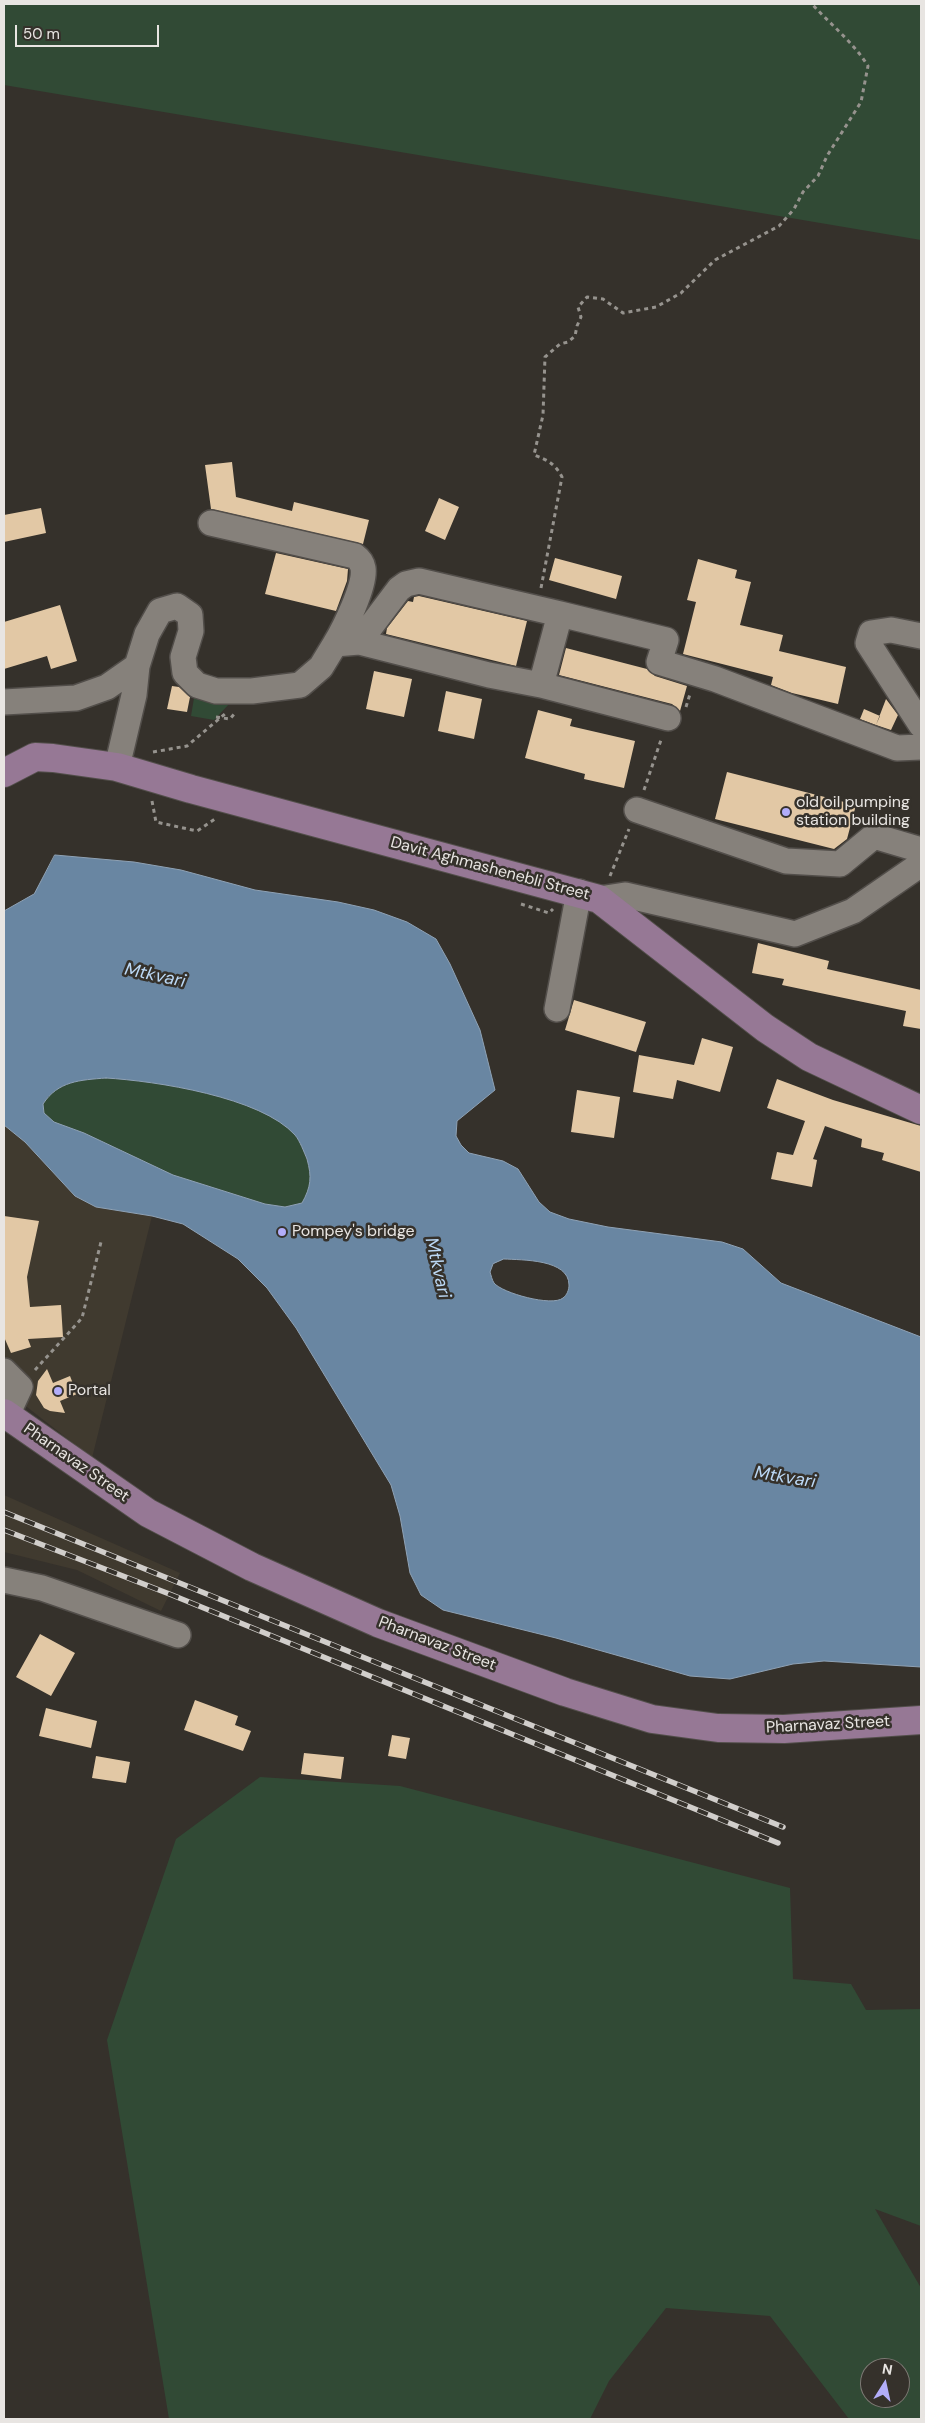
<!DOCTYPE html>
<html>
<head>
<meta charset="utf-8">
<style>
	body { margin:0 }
	#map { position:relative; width:925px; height:2423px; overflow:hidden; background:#35312b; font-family:"DM Sans",sans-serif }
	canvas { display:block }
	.frame { position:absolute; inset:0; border:5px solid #e8e5e2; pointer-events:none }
	.north { position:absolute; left:860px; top:2358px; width:50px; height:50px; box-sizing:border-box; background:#35312b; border:1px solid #7d7974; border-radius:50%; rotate:10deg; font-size:14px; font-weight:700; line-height:20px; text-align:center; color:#e8e5e2 }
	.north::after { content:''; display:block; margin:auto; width:18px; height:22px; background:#b2adf9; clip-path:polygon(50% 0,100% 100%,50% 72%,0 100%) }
	.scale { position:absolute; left:15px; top:25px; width:144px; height:22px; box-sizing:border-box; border:2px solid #e8e5e2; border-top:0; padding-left:6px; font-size:15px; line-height:18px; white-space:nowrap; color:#e8e5e2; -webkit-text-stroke:4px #35312b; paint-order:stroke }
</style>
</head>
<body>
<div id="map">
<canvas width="925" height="2423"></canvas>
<div class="frame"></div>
<div class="north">N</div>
<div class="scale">50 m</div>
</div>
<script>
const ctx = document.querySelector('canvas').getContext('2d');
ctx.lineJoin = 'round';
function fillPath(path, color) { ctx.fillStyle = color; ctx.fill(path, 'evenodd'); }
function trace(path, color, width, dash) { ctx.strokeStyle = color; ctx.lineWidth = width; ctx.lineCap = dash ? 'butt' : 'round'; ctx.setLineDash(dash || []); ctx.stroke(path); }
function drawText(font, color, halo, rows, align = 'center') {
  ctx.font = font + ' "DM Sans",sans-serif'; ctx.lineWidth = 5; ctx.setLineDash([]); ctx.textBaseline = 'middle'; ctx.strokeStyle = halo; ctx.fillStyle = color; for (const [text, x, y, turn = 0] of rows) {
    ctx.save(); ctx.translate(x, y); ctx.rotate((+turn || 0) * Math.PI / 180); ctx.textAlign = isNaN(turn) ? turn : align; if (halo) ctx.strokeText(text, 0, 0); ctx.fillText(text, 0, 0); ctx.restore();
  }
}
fillPath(new Path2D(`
	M4 1125 25 1142 75 1196 96 1207 152 1216 92 1458 4 1389Z
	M4 1495 180 1573 161 1611 77 1570 4 1552Z`), '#403a2f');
fillPath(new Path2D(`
	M4 4H921V240L4 85Z
	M194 698 230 703 214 720 191 716Z
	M106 1078C155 1081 261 1097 295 1135 300 1141 304 1152 307 1160 312 1177 311 1188 302 1203L285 1207 265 1204 173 1175 84 1133 54 1122 44 1113 43 1104C58 1081 80 1080 106 1078Z
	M260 1777 400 1786 790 1888 793 1979 851 1984 866 2010 921 2009V2226L875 2209 921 2288V2419H849L770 2316 666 2308 609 2381 590 2419H169L107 2040 176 1839ZM870 2368H900V2398H870Z`), '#314a35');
const water = new Path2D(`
	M55 855 134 862 181 870 255 890 338 902 374 910 407 922 436 939 450 964 480 1030 495 1090 457 1121 456 1136 461 1145 469 1153 503 1161 518 1169 539 1202 550 1212 569 1219 608 1227 722 1242 743 1249 781 1283 921 1337V1667L824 1661 793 1664 730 1679 690 1676 556 1638 443 1610 421 1595 410 1573 400 1516 391 1485 296 1328 267 1288 238 1259 183 1224 152 1216 96 1207 75 1196 25 1142 4 1125V911L34 894ZM106 1078C156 1081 261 1097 295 1135 300 1141 304 1152 307 1159 312 1177 311 1187 302 1203L285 1207 265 1204 173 1175 84 1133 54 1122 44 1113 43 1104C58 1081 80 1080 106 1078ZM504 1259C522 1260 569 1259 569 1285 569 1290 567 1295 563 1298 552 1307 502 1293 494 1283 492 1280 491 1275 490 1272L493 1264Z`);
fillPath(water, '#6986a2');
trace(water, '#8fa2b5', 1);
fillPath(new Path2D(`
	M232 462 236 497 292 511 294 502 369 520 363 544 211 509 205 465Z
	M439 498 459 507 445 540 425 531Z
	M41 508 46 533 4 542V515Z
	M276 553 348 569 347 581 336 611 265 594Z
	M555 558 622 576 616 599 549 580Z
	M698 559 737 570 735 578 751 582 740 625 783 635 779 651 846 667 838 704 792 693 771 685 773 677 683 654 696 602 687 600Z
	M419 596 527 621 516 666 386 634 387 628 408 601 413 602 414 597Z
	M60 605 77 661 51 669 47 656 4 669V622Z
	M566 648 647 669 655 676 687 686 680 711 672 704 559 675Z
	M374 671 412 679 404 717 366 709Z
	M172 686 179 687 190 697 187 712 167 709Z
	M446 691 482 699 474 739 438 731Z
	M886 699 898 715 891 730 876 725Z
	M864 709 880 716 876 725 860 719Z
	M538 710 572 719 570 726 635 741 624 788 584 779 585 774 525 758Z
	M727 772 856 805 847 839 834 849 715 819Z
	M758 943 829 961 827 969 921 990V1029L903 1026 906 1011 782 985 784 979 752 973Z
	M574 1000 646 1022 636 1052 565 1030Z
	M702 1038 733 1047 720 1092 677 1080 673 1099 633 1092 639 1055 694 1065Z
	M777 1079 833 1100 921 1126V1172L882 1160 884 1153 861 1147 862 1139 825 1126 813 1159 817 1160 812 1187 771 1179 777 1152 793 1155 805 1121 767 1108Z
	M577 1090 620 1097 614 1138 571 1132Z
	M4 1216 39 1221 27 1277 30 1307 61 1305 63 1337 28 1339 31 1347 11 1353 4 1337Z
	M47 1369 53 1383 70 1376 77 1394 60 1401 65 1413 50 1411 44 1408 36 1395 38 1381Z
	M40 1634 75 1653 51 1696 16 1677Z
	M195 1700 238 1716 235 1725 251 1731 243 1751 184 1730Z
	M46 1708 97 1721 91 1748 39 1736Z
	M392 1735 410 1738 406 1759 388 1756Z
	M304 1753 344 1757 341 1779 301 1774Z
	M96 1756 130 1762 126 1783 92 1778Z`), '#e2c8a5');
const minor = new Path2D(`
	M211 523 355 556C359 559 362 562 363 568 366 585 344 629 335 644
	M921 636 891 630 871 633 868 643 921 725
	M359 642 399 589 406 584 419 581 560 614
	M541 685 668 718
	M4 702 76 698 107 687 137 666
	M117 767 134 695 137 666 147 634 160 611 177 606 190 615 191 631 183 657 185 673 197 685 216 691H252L300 685 321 667 335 644 359 642 489 675 541 685 560 614 666 640 659 662 715 679 897 748 921 747
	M637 810 786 861 840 864 874 836 921 850
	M599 899 625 895 795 934 853 911 921 864
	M557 1009 579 892
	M4 1371 20 1387 7 1415
	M4 1580 42 1588 178 1635`);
const major = new Path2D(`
	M4 773 35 757 53 758 117 767 191 789 599 899 765 1028 809 1057 921 1110
	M4 1413 148 1513 252 1567 378 1623 565 1692 652 1719 718 1728 784 1729 921 1720`);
trace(minor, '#524e4a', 28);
trace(major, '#524e4a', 30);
trace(new Path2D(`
	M541 588 562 477C555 464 548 460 534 455L543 415 545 357 560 344 568 342 575 336 577 326 581 317 578 307 587 297 603 299 623 313 656 307 681 293 715 260 779 226 794 209 803 192 818 176 827 156 861 102 868 66C854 43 830 24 812 4
	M686 707 690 694
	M216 717 230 719 235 713
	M153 752 187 746 226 713
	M644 790 662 737
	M152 801 156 822 197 831 215 819
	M610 876 629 829
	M521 904 549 913 553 909
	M35 1370 82 1318 101 1242`), '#96938e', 3, [4, 4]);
trace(minor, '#86817b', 25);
trace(major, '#967895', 28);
const rail = new Path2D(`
	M4 1512 783 1827
	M4 1530 172 1595 778 1843`);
trace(rail, '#d1cecb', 5.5);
trace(rail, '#35312b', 4, [11]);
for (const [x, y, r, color] of [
	[786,812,5,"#b2adf9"],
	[282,1232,5,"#b2adf9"],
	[58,1391,5,"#b2adf9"]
]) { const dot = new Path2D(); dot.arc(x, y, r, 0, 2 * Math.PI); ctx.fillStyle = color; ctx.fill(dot); trace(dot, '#35312b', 2); }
drawText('16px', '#e8e5e2', '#35312b', [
	["old oil pumping",796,803],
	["station building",796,821],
	["Pompey's bridge",292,1232],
	["Portal",68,1391]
], 'left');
drawText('16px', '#e8e5e2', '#35312b', [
	["Davit Aghmashenebli Street",490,869,15],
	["Pharnavaz Street",76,1463,35],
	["Pharnavaz Street",437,1644,21],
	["Pharnavaz Street",828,1725,-3]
]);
drawText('italic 18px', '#bbd8f5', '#35312b', [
	["Mtkvari",155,976,12],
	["Mtkvari",437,1268,77],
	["Mtkvari",785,1478,9]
]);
</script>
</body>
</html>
